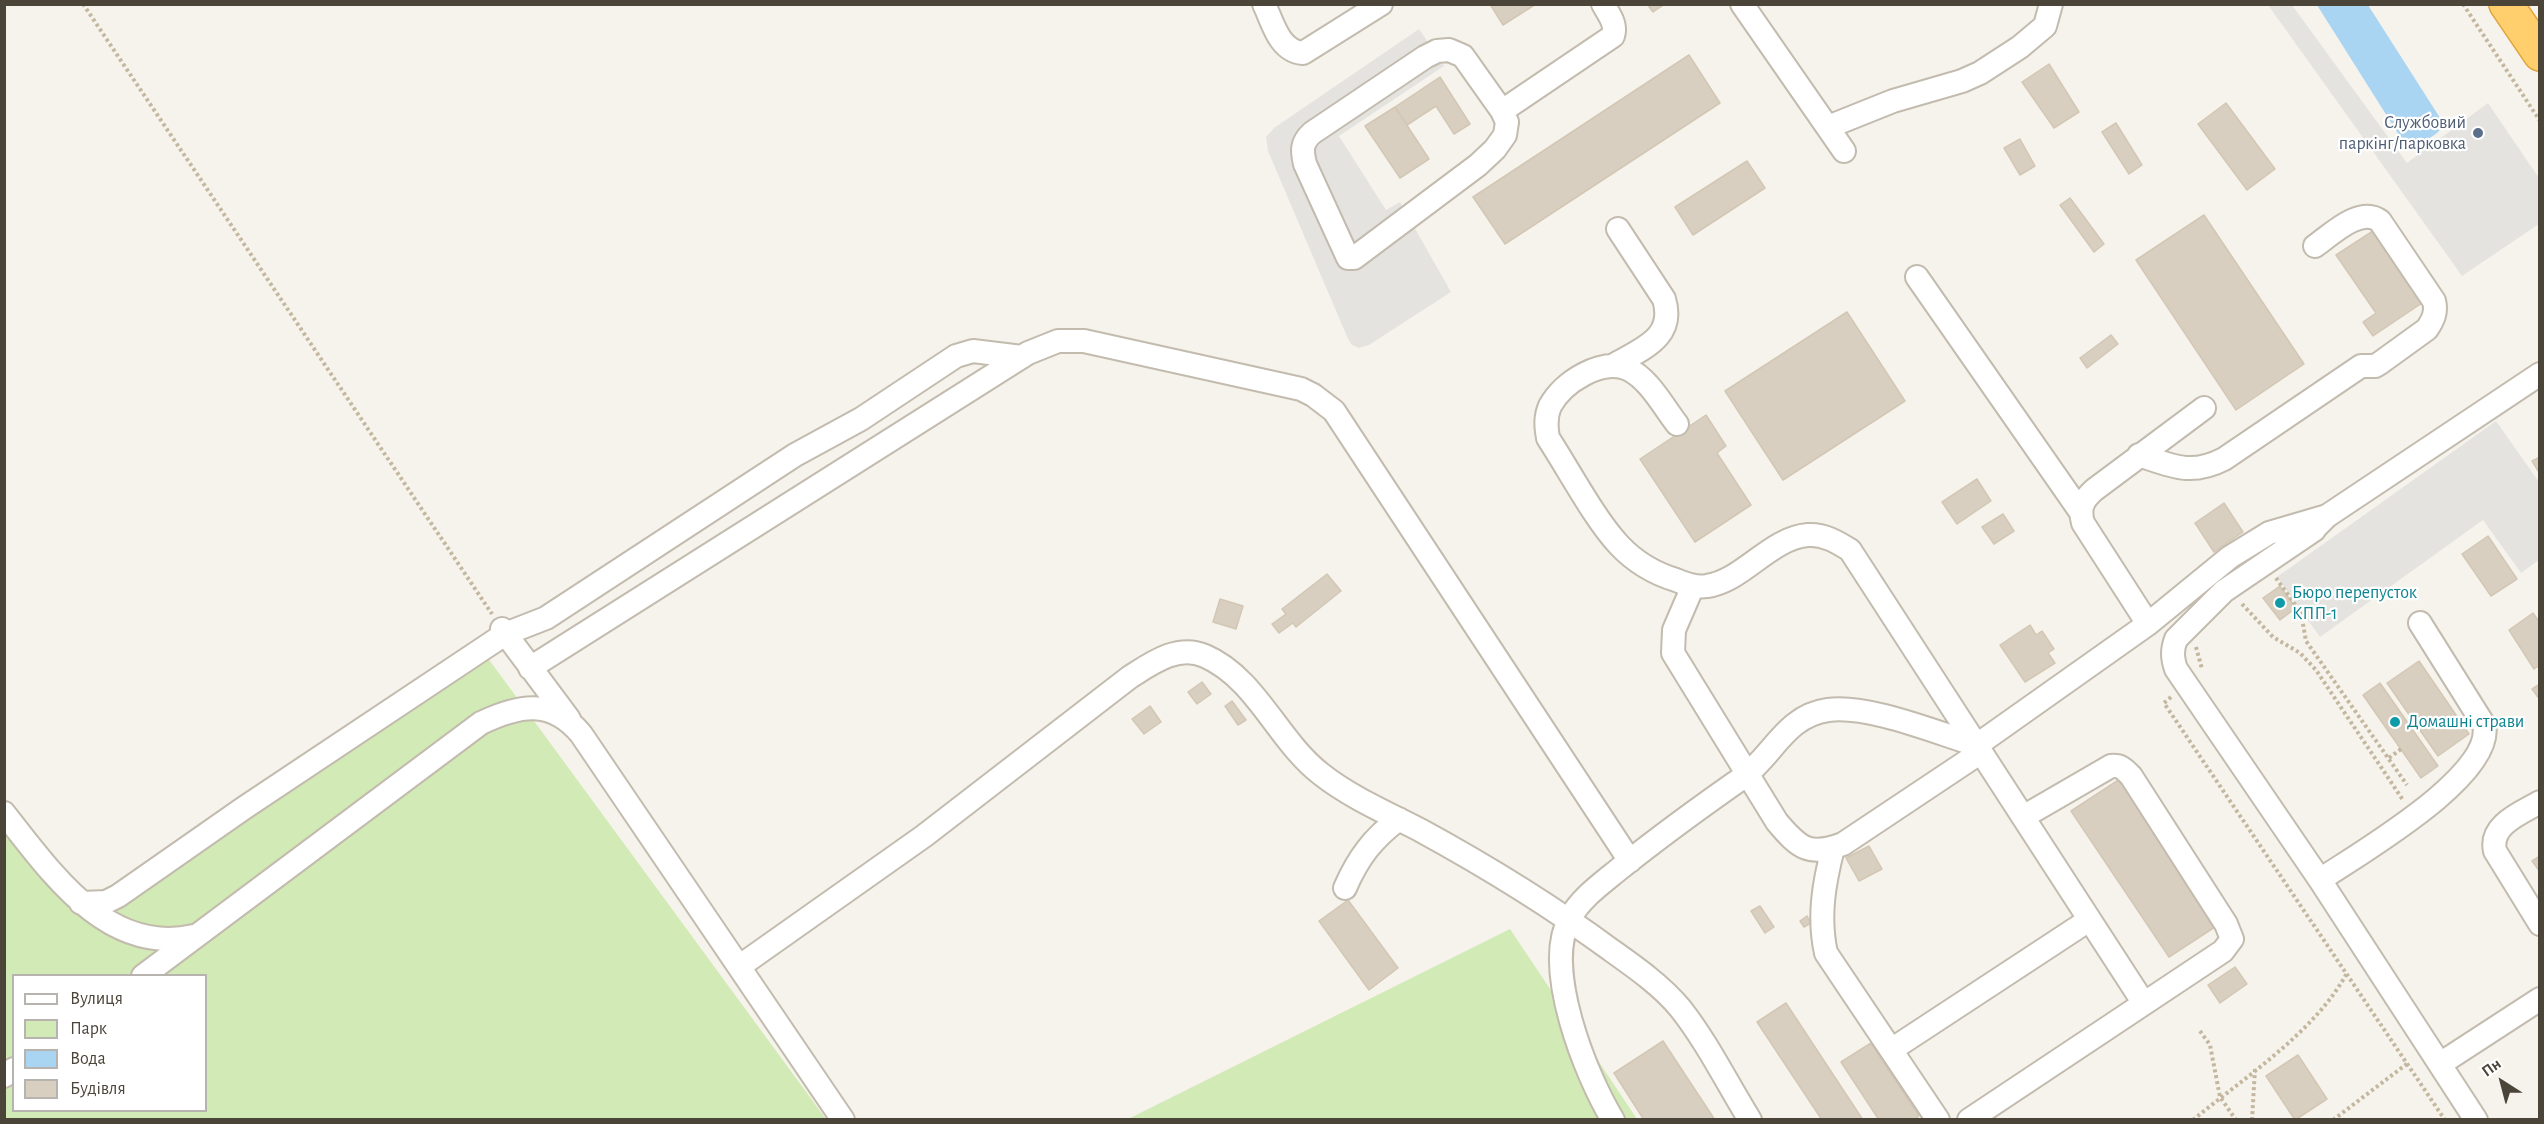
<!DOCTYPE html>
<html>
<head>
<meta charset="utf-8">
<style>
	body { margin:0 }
	#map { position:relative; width:2544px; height:1124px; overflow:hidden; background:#f6f3ec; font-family:"Alegreya Sans",sans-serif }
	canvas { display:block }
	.frame { position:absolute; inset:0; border:6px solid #4b4439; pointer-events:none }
	.legend { position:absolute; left:12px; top:974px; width:195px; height:138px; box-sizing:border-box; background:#fff; border:2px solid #b7b4b0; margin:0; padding:8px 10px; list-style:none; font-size:18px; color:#4b4439 }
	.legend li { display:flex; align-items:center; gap:12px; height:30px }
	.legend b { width:30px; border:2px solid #b7b4b0 }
	.north { position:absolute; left:2472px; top:1052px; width:60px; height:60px; -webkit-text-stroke:4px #fff; paint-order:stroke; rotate:324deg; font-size:16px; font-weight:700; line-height:24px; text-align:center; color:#4b4439 }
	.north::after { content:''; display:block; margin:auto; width:21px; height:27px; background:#4b4439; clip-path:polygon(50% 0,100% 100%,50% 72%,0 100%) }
</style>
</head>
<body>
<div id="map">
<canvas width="2544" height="1124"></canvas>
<div class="frame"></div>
<ul class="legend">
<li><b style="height:8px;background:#fff"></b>Вулиця</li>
<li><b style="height:16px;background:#d2eab5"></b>Парк</li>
<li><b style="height:16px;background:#a9d4f2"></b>Вода</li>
<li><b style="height:16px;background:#d8cfc1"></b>Будівля</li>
</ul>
<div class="north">Пн</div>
</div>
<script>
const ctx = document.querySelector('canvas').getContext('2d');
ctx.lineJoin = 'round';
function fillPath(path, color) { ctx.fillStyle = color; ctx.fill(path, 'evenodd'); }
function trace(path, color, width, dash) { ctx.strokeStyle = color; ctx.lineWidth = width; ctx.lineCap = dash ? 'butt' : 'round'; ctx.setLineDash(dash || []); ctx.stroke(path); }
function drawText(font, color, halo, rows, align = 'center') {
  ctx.font = font + ' "Alegreya Sans",sans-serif'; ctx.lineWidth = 4.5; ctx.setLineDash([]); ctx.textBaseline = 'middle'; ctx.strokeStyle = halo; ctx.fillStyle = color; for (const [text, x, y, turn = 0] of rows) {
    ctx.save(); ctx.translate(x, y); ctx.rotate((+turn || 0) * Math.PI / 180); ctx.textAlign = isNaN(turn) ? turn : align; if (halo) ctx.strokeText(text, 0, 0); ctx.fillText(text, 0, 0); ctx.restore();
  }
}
fillPath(new Path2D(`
	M479 646 826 1119H5L4 799C21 820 63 883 86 891 92 893 97 892 104 890ZM14 976H206V1110H14Z
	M1510 929 1637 1119 1126 1120Z`), '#d2eab5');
fillPath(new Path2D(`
	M2268 5H2292L2407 163 2488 103 2539 178V224L2462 276Z
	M1419 29 1444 66 1339 136 1386 210 1400 202 1451 292 1369 345 1359 348 1352 345 1348 339 1268 151 1266 137 1274 128Z
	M2496 421 2539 482V560L2521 573 2483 520 2320 637 2277 577Z`), '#e5e3e0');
fillPath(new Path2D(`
	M2317 5H2368L2442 121 2443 127C2431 140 2414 149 2399 135Z`), '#a9d4f2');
const building = new Path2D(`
	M1490 4H1536L1503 25Z
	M1647 4H1665L1653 12Z
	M1689 55 1720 103 1505 244 1473 197Z
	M2049 64 2079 112 2054 128 2022 82Z
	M1440 77 1470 124 1454 134 1436 106 1407 125 1395 107Z
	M2226 103 2275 169 2247 190 2198 124Z
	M1395 107 1429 159 1400 178 1365 126Z
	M2116 123 2142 165 2129 174 2102 132Z
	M2020 139 2035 166 2020 175 2004 148Z
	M1747 161 1765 188 1693 235 1675 207Z
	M2070 198 2104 244 2094 252 2060 205Z
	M2204 215 2304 364 2236 410 2136 260Z
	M2373 231 2422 303 2373 336 2363 322 2376 313 2336 255Z
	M1847 312 1905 401 1783 480 1725 391Z
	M2111 335 2118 344 2087 368 2080 358Z
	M1706 415 1726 446 1717 453 1751 505 1695 542 1640 459Z
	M2540 457V474L2532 461Z
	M1977 479 1991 501 1957 524 1942 502Z
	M2224 503 2243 532 2214 552 2195 523Z
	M2003 514 2014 531 1994 544 1982 527Z
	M2488 536 2517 579 2491 596 2462 554Z
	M1327 574 1341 591 1296 627 1293 623 1279 633 1272 624 1286 614 1282 609Z
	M2280 586 2296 608 2280 620 2263 598Z
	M1220 599 1243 606 1236 629 1213 622Z
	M2533 613 2540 623V665L2534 669 2509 630Z
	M2030 625 2036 635 2042 631 2054 649 2048 653 2055 663 2025 682 2000 645Z
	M2419 661 2469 734 2438 756 2387 683Z
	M1202 682 1211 694 1197 704 1188 692Z
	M2380 683 2438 766 2421 778 2363 695Z
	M2540 684V700L2532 689Z
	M1232 701 1246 720 1238 725 1225 706Z
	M1150 706 1161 722 1144 734 1132 719Z
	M2120 779 2218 925 2169 957 2071 811Z
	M1869 846 1882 869 1859 881 1846 858Z
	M2540 856V872L2532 861Z
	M1348 900 1398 968 1369 990 1319 921Z
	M1760 906 1774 927 1765 933 1751 911Z
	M1807 916 1811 923 1804 927 1800 921Z
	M2235 967 2247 984 2220 1003 2208 985Z
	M1786 1003 1863 1120H1822L1757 1022Z
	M1663 1041 1715 1120H1644L1614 1073Z
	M1871 1043 1919 1116 1914 1120H1879L1841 1062Z
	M2298 1055 2327 1099 2295 1120 2266 1076Z`);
fillPath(building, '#d8cfc1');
trace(building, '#d3c7b4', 1.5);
const minor = new Path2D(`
	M1264 4C1273 23 1279 51 1303 53L1381 4
	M1742 4 1844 151
	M1449 50 1463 56 1502 111 1507 122 1505 135 1495 149 1478 165 1354 258H1348L1305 164C1302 151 1301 143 1312 133L1425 57 1437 51Z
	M1502 111 1613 36C1617 24 1609 15 1603 4
	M1828 127 1893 101 1962 81 1980 73 2020 47 2045 26 2051 4
	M1917 277 2080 511
	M1614 365C1641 349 1676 338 1664 299L1618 229
	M1677 424C1663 406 1649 379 1628 369 1601 358 1563 382 1550 406 1545 417 1546 427 1548 438 1569 470 1594 518 1619 545 1635 562 1653 573 1676 580 1686 584 1696 588 1707 586 1743 581 1770 538 1808 535 1824 534 1837 542 1850 550L2143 1002
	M2139 455C2172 466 2191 476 2224 459L2361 366H2375L2380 363 2427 329C2433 320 2437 312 2434 301L2380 221C2360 206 2331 235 2315 246
	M2316 527 2327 516 2540 374
	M2314 530 2224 591 2176 639C2172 650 2172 657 2176 669L2320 880 2476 1120
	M1693 586 1674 630 1673 653 1777 822C1799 848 1809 857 1843 844L1981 752
	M2148 624 2083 523C2079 508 2082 501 2094 490L2204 408
	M502 629 569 719
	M530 668 1028 353 1058 341H1084L1301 389 1313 395 1334 411 1630 861
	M2540 802C2521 813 2489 825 2495 851L2540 924
	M4 813C51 872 107 956 194 936
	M1833 848C1824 883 1818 917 1826 953L1938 1120
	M2320 880C2358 854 2496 775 2484 725L2420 623
	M1345 888C1358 858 1373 838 1399 819
	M81 903 106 902 118 896 244 808 505 634 546 618 795 455 861 419 956 356 973 351 1022 357
	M740 966 924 836 1130 677C1152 663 1178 644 1205 656 1256 678 1278 741 1321 774 1350 797 1387 813 1420 830 1486 866 1551 906 1611 950 1635 967 1662 986 1680 1008 1707 1042 1727 1083 1750 1120
	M143 976 481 723C519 705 551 698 581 734L843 1120
	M1891 1050 2089 920
	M2440 1064 2540 999
	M4 1076 14 1069
	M1613 1120C1586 1076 1542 967 1570 918 1581 898 1601 884 1618 870 1658 838 1699 808 1742 778 1773 756 1785 716 1828 710 1867 704 1937 733 1977 745L2148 624 2230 557 2269 533 2327 516
	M1969 1120 2223 951 2232 939 2226 924 2131 776C2124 769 2121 765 2111 766L2023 817`);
const highway = new Path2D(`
	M2506 4 2540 54`);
trace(minor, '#c2bbae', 26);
trace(highway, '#e0a43c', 36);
trace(new Path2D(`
	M83 4 492 614
	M2463 4 2540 121
	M2276 578 2301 613 2306 641 2407 785
	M2242 604 2273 637 2300 653 2316 670 2403 800
	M2196 647 2202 669
	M2171 697 2164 703 2445 1120
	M2389 758 2401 749
	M2200 1031 2210 1045 2220 1097 2236 1120
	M2193 1120C2245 1077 2315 1032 2347 973
	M2252 1120 2255 1069
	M2333 1120 2408 1063`), '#c4b79f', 4, [3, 3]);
trace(minor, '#fff', 22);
trace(highway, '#ffcf6e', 33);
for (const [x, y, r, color] of [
	[2478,133,6,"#5c6f8a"],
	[2280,603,6,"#0f9aa8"],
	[2395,722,6,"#0f9aa8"]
]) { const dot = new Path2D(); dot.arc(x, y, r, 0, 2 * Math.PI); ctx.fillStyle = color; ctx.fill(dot); trace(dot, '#fff', 2); }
drawText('18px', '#4e5e75', '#fff', [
	["Службовий",2466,123],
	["паркінг/парковка",2466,144]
], 'right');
drawText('18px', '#0d838f', '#fff', [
	["Бюро перепусток",2292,593],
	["КПП-1",2292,614],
	["Домашні страви",2407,722]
], 'left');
</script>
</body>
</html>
